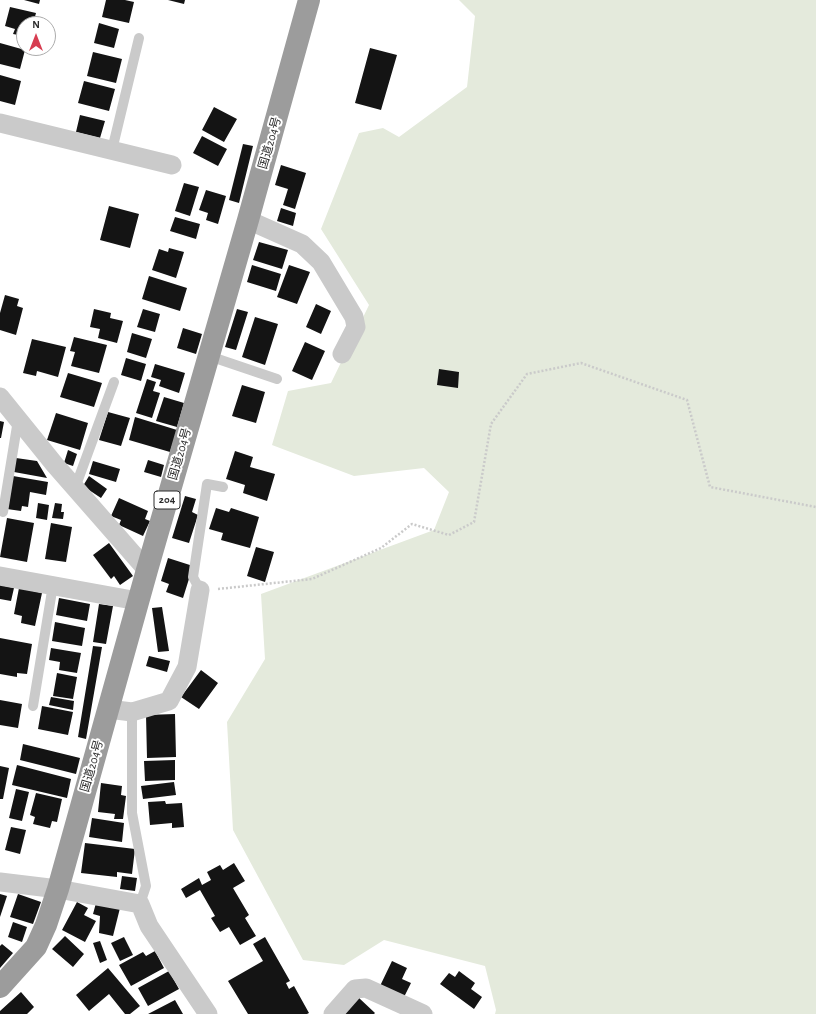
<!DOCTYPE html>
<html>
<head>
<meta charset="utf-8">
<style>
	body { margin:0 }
	#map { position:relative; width:816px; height:1014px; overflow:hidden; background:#fff; font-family:"Alegreya Sans",sans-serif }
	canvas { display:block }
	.north { position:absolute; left:16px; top:16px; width:40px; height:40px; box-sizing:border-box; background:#fff; border:1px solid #ababab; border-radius:50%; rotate:0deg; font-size:11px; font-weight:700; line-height:16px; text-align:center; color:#2d2d2d }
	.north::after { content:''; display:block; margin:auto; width:14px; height:18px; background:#d73d51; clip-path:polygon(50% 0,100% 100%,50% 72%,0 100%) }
</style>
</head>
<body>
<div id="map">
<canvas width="816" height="1014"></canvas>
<div class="north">N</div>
</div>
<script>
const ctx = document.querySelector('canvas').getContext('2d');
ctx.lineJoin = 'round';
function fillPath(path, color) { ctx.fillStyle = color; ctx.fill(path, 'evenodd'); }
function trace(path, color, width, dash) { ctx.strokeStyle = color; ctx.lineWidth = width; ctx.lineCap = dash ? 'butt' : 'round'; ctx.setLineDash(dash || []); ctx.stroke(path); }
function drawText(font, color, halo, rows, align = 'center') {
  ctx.font = font + ' "Alegreya Sans","Noto Sans JP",sans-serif'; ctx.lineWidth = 4; ctx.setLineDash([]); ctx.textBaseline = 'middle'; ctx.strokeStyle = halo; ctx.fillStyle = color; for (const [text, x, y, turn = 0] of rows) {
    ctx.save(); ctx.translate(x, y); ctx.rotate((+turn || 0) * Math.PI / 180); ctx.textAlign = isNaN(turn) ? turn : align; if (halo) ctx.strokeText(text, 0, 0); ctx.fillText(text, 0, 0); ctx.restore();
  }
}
fillPath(new Path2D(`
	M459 0H816V1014H495L496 1010 485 966 384 940 344 965 303 960 233 830 227 722 265 659 261 594 434 530 449 492 424 468 354 476 272 445 288 391 331 383 369 305 321 229 359 133 383 128 399 137 467 87 475 16Z`), '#e4eadc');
fillPath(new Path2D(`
	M24 0H40L39 4Z
	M106 0H125L134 2 129 23 102 17Z
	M168 0H185L184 4Z
	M10 7 36 13 33 24H24V36L13 34 15 29 5 26Z
	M99 23 119 29 114 48 94 43Z
	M0 43 25 50 20 69 0 64Z
	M370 48 397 55 381 110 355 103Z
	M93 52 122 59 116 83 87 76Z
	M0 75 21 81 15 105 0 101Z
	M84 81 115 89 109 111 78 103Z
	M214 107 237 119 224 142 202 130Z
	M80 115 105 121 100 138 76 132Z
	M202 136 227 149 218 166 193 153Z
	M243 144 253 146 239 203 229 200Z
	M281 165 306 173 295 209 283 205 288 189 275 185Z
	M184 183 199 187 190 216 175 211Z
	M206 190 226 196 218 224 206 220 208 213 199 210Z
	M109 206 139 214 130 248 100 240Z
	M281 208 296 213 293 226 277 221Z
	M175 217 200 224 196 239 170 231Z
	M259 242 288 250 282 269 253 260Z
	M169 248 184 252 176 278 152 270 159 249 168 252Z
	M252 265 281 274 276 291 247 282Z
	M289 265 310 272 297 304 277 297Z
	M149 276 187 288 180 311 142 299Z
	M5 295 19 299 17 306 23 308 16 335 0 330V313Z
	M316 304 331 311 321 334 306 327Z
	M94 309 111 313 110 318 123 321 117 343 98 338 100 329 90 327Z
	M143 309 160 314 155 332 137 327Z
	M237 309 248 312 236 350 225 347Z
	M255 317 278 324 265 365 242 357Z
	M183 328 202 334 196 354 177 348Z
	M132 333 152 339 146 358 127 352Z
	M74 337 107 345 99 373 71 366 75 352 70 351Z
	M32 339 66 347 58 377 37 371 36 376 23 373Z
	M305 342 325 351 312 380 292 371Z
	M126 358 146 364 141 381 121 375Z
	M155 364 185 373 179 393 159 386 161 380 151 377Z
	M439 369 459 372 458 388 437 385Z
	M68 373 102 383 94 407 60 397Z
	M147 379 156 382 153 391 160 393 152 418 136 413Z
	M242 385 265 392 256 423 232 416Z
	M164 397 184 403 177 427 156 421Z
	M108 412 130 418 121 446 99 440Z
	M56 413 88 423 80 450 47 440Z
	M135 417 177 430 170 452 129 440Z
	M0 421 4 422 1 438H0Z
	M68 450 77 454 73 466 64 463Z
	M235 451 253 457 250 467 275 474 267 501 243 493 245 485 226 479Z
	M16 458 37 461 47 478 14 472Z
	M148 460 164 465 161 477 144 472Z
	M93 461 120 469 116 482 89 474Z
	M13 476 48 482 46 495 30 492 28 507 22 506 21 511 7 509Z
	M89 476 107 489 101 498 83 486Z
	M185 496 196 499 192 512 198 515 189 543 172 538Z
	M119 498 148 511 145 519 150 521 143 536 119 525 121 520 111 516Z
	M38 503 49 505 47 520 36 518Z
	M55 503 62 504 61 512H64L63 519 52 518Z
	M216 508 229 512 231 508 259 517 250 548 221 540 223 533 209 529Z
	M7 518 34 523 27 562 0 557Z
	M51 523 72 527 66 562 45 559Z
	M109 543 133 576 120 585 114 576 111 579 93 555Z
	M256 547 274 552 265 582 247 576Z
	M168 558 193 566 183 598 166 592 169 584 161 581Z
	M0 585 14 588 11 601 0 599Z
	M19 588 42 593 35 626 21 623 22 616 14 614Z
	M59 598 90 604 87 621 56 615Z
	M99 604 113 606 106 644 93 642Z
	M162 607 169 651 158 652 152 608Z
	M55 622 85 628 82 646 52 641Z
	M0 638 32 644 27 674 17 673V677L0 674Z
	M93 646 102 647 86 739 78 737Z
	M51 648 81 653 77 673 59 670 60 662 49 660Z
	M149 656 170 661 167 672 146 666Z
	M201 670 218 683 199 709 181 697Z
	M57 673 77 677 73 699 53 696Z
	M51 697 74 701 73 710 49 705Z
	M0 700 22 704 18 728 0 725Z
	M42 706 73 712 68 735 38 729Z
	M175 714 176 757 147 758 146 715Z
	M23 744 80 758 76 774 20 760Z
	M175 760V780L145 781 144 761Z
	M17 765 71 779 67 798 12 785Z
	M0 766 9 768 3 799H0Z
	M174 782 176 795 143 799 141 786Z
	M101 783 122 786 121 795 126 796 123 819H114L115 814 98 812Z
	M16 789 29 792 22 821 9 818Z
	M36 793 62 799 57 822 52 821 50 828 33 824 35 817 30 815Z
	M165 801 166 804 182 803 184 827 172 828V823L150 825 148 802Z
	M92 818 124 823 122 842 89 837Z
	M11 827 26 830 20 854 5 850Z
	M85 843 135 849 132 874 117 872V877L81 873Z
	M234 863 245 881 233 888 249 915 245 918 256 936 240 945 229 927 220 932 211 918 215 916 200 890 186 898 181 889 199 878 202 885 211 880 207 872 220 865 223 870Z
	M122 876 137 878 135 891 120 889Z
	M0 894 7 896 0 917Z
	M18 894 41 902 33 924 10 917Z
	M77 902 88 908 84 915 96 921 85 942 62 930Z
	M96 903 120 908 113 936 99 933 100 916 93 914Z
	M13 922 27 927 22 942 8 937Z
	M65 936 84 954 73 967 52 949Z
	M124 937 133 955 120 961 111 943Z
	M265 937 290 981 286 983 289 989 294 986 309 1013 307 1014H248L228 981 263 961 253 944Z
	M100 941 107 960 100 963 93 943Z
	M2 944 13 953 0 968V946Z
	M155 951 164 968 131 986 119 965 143 952 146 956Z
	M392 961 407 968 402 979 411 983 404 997 380 986Z
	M108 968 140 1006 130 1014H125L109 994 89 1011 76 995Z
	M169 971 179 989 148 1006 138 988Z
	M459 971 475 983 471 989 482 997 474 1009 440 984 449 973 455 977Z
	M21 992 34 1007 27 1014H0V1011Z
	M358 997 375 1013 374 1014H342Z
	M175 1000 183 1014H148Z`), '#141414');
trace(new Path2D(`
	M218 589 312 579 381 548 412 524 449 535 474 522 491 424 527 374 581 363 687 400 710 487 816 507`), '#cacaca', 2.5, [2, 2]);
trace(new Path2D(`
	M112 150 139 38
	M209 356 277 379
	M75 488 114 382
	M3 512 18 420
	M200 590 193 577 207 484 223 487
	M33 706 53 585
	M132 712V813L146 886 140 904`), '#cacaca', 10);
trace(new Path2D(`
	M0 123 172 165
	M248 220 302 244 321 262 354 317 356 327 342 354
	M0 397 55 465 147 570
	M0 576 138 601
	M108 709 132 712 169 701 187 667 200 590
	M0 882 58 889 140 904 149 926 208 1014
	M333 1014 355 989 366 988 423 1014`), '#cacaca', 19);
trace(new Path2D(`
	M0 987 36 947 46 925 58 889 147 570 248 220 309 0`), '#9c9c9c', 22);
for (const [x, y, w] of [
	[167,500,26]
]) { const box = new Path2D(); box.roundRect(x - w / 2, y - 9, w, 18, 3); ctx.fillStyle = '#fff'; ctx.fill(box); trace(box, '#2d2d2d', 1); }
drawText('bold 11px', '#2d2d2d', null, [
	["204",167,500]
]);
drawText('12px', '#2d2d2d', '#fff', [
	["国道204号",270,143,-74],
	["国道204号",180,454,-74],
	["国道204号",92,766,-74]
]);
</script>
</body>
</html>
